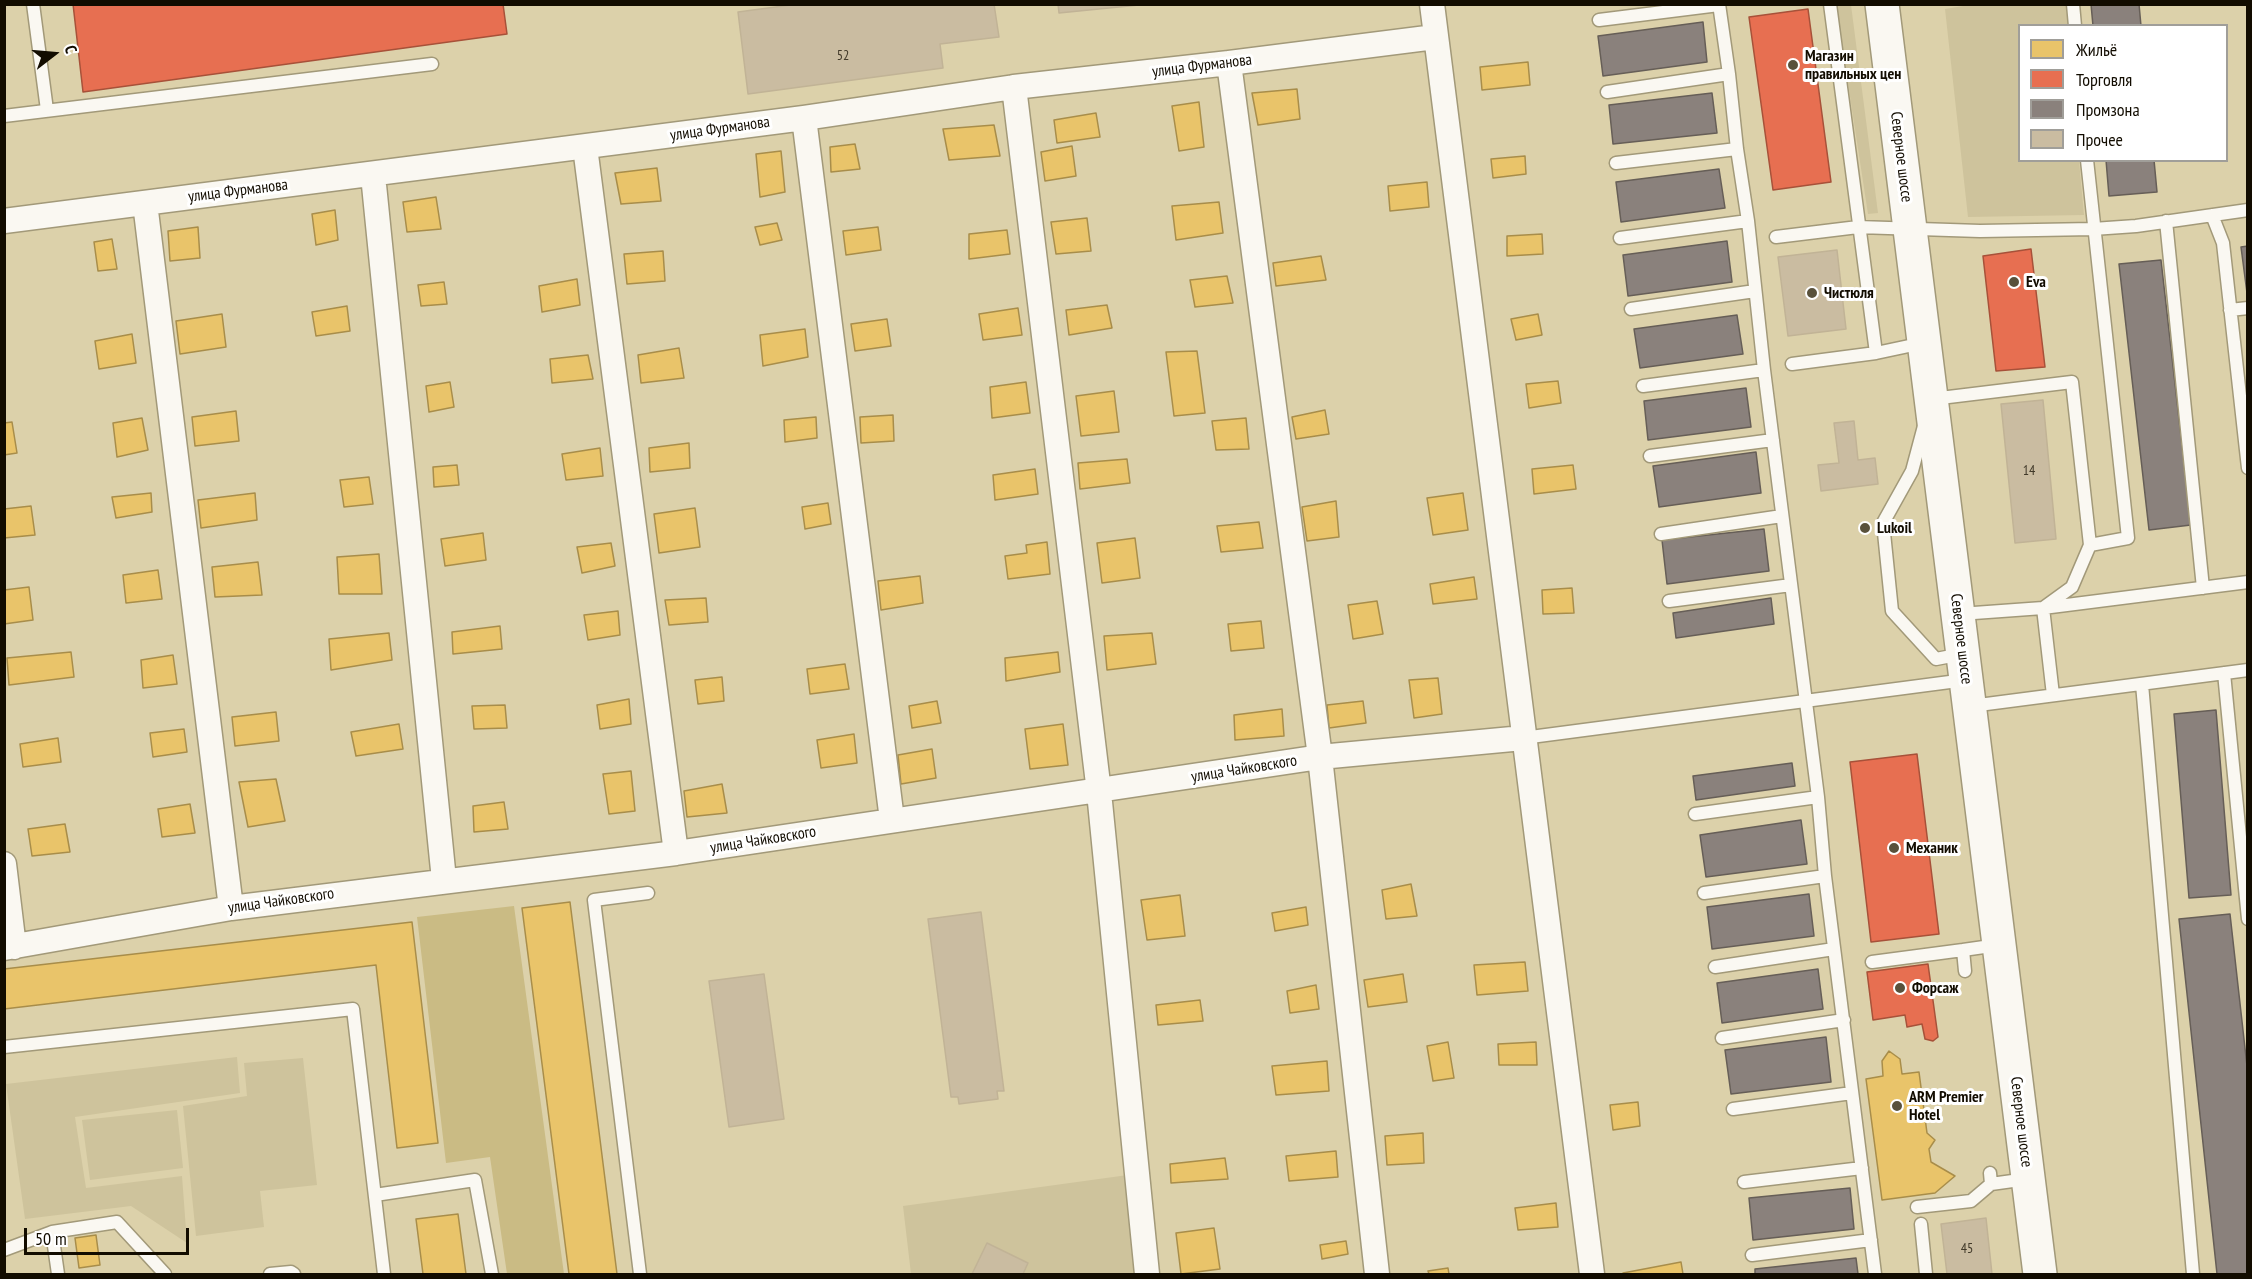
<!DOCTYPE html>
<html>
<head>
<meta charset="utf-8">
<style>
	body { margin:0 }
	#map { position:relative; width:2252px; height:1279px; overflow:hidden; background:#dcd1aa; font-family:"PT Sans Narrow",sans-serif }
	canvas { display:block }
	.frame { position:absolute; inset:0; border:6px solid #120c00; pointer-events:none }
	.legend { position:absolute; left:2018px; top:24px; width:210px; height:138px; box-sizing:border-box; background:#fff; border:2px solid #a09e99; margin:0; padding:8px 10px; list-style:none; font-size:18px; color:#120c00 }
	.legend li { display:flex; align-items:center; gap:12px; height:30px }
	.legend b { width:30px; border:2px solid #a09e99 }
	.north { position:absolute; left:24px; top:24px; width:60px; height:60px; -webkit-text-stroke:4px #fff; paint-order:stroke; rotate:74deg; font-size:16px; font-weight:700; line-height:24px; text-align:center; color:#120c00 }
	.north::after { content:''; display:block; margin:auto; width:21px; height:27px; background:#120c00; clip-path:polygon(50% 0,100% 100%,50% 72%,0 100%) }
	.scale { position:absolute; left:24px; top:1228px; width:165px; height:27px; box-sizing:border-box; border:3px solid #120c00; border-top:0; padding-left:8px; font-size:18px; line-height:21px; white-space:nowrap; color:#120c00; -webkit-text-stroke:4px #fff; paint-order:stroke }
</style>
</head>
<body>
<div id="map">
<canvas width="2252" height="1279"></canvas>
<div class="frame"></div>
<ul class="legend">
<li><b style="height:16px;background:#e9c46a"></b>Жильё</li>
<li><b style="height:16px;background:#e76f51"></b>Торговля</li>
<li><b style="height:16px;background:#8a817c"></b>Промзона</li>
<li><b style="height:16px;background:#cabca1"></b>Прочее</li>
</ul>
<div class="north">С</div>
<div class="scale">50 m</div>
</div>
<script>
const ctx = document.querySelector('canvas').getContext('2d');
ctx.lineJoin = 'round';
function fillPath(path, color) { ctx.fillStyle = color; ctx.fill(path, 'evenodd'); }
function trace(path, color, width, dash) { ctx.strokeStyle = color; ctx.lineWidth = width; ctx.lineCap = dash ? 'butt' : 'round'; ctx.setLineDash(dash || []); ctx.stroke(path); }
function drawText(font, color, halo, rows, align = 'center') {
  ctx.font = font + ' "PT Sans Narrow",sans-serif'; ctx.lineWidth = 6; ctx.setLineDash([]); ctx.textBaseline = 'middle'; ctx.strokeStyle = halo; ctx.fillStyle = color; for (const [text, x, y, turn = 0] of rows) {
    ctx.save(); ctx.translate(x, y); ctx.rotate((+turn || 0) * Math.PI / 180); ctx.textAlign = isNaN(turn) ? turn : align; if (halo) ctx.strokeText(text, 0, 0); ctx.fillText(text, 0, 0); ctx.restore();
  }
}
fillPath(new Path2D(`
	M1975 4 2066 5 2068 25 2020 26V160L2079 161 2084 215 1968 217 1945 9Z
	M1836 5H1851L1878 213 1868 214Z
	M237 1057 240 1093 75 1117 86 1188 182 1176 187 1243 131 1206 25 1219 6 1084Z
	M303 1058 317 1185 260 1191 264 1227 196 1236 183 1106 247 1096 244 1063Z
	M177 1110 183 1168 90 1180 82 1120Z
	M1135 1174 1141 1274H911L903 1206Z`), '#cec39c');
fillPath(new Path2D(`
	M514 906 564 1274H507L490 1157 446 1163 417 917Z`), '#cabb84');
const homes = new Path2D(`
	M1528 62 1530 85 1482 90 1480 67Z
	M1297 89 1300 119 1258 125 1252 93Z
	M1199 102 1204 147 1179 151 1172 106Z
	M1096 113 1100 137 1057 143 1054 120Z
	M994 125 1000 156 949 160 943 129Z
	M855 144 860 169 831 172 830 147Z
	M1072 146 1076 176 1045 181 1041 152Z
	M781 151 785 192 760 197 756 154Z
	M1525 156 1526 174 1493 178 1491 159Z
	M657 168 661 201 621 204 615 173Z
	M1427 182 1429 207 1390 211 1388 186Z
	M436 197 441 229 407 232 403 202Z
	M1219 202 1223 233 1176 240 1172 206Z
	M335 210 338 240 316 245 312 214Z
	M1087 218 1091 251 1056 254 1051 222Z
	M777 223 782 240 760 245 755 227Z
	M198 227 200 258 170 261 168 231Z
	M878 227 881 250 846 255 843 231Z
	M1007 230 1010 254 969 259V234Z
	M1542 234 1543 254 1507 256V236Z
	M112 239 117 269 98 271 94 242Z
	M663 251 665 281 627 284 624 254Z
	M1321 256 1326 280 1276 286 1273 263Z
	M1227 276 1233 303 1195 307 1190 280Z
	M577 279 580 305 542 312 539 286Z
	M444 282 447 304 421 306 418 285Z
	M1107 305 1112 328 1069 335 1066 310Z
	M347 306 350 331 316 336 312 312Z
	M1018 308 1022 335 983 340 979 314Z
	M222 314 226 347 180 354 176 321Z
	M1538 314 1542 335 1516 340 1511 319Z
	M887 319 891 346 855 351 851 324Z
	M805 329 808 357 763 366 760 335Z
	M132 334 136 363 99 369 95 341Z
	M679 348 684 378 641 383 638 355Z
	M1197 351 1205 413 1174 416 1166 352Z
	M588 355 593 379 552 383 550 359Z
	M1558 381 1561 403 1529 408 1526 384Z
	M450 382 454 407 429 412 426 386Z
	M1026 382 1030 413 992 418 990 387Z
	M1114 391 1119 432 1081 436 1076 396Z
	M1325 410 1329 434 1296 439 1292 417Z
	M236 411 239 441 195 446 192 417Z
	M893 415 894 441 861 443 860 417Z
	M816 417 817 438 785 442 784 420Z
	M142 418 148 450 117 457 113 423Z
	M1246 418 1249 449 1216 450 1212 421Z
	M12 422 17 453 4 455V423Z
	M689 443 690 468 650 472 649 448Z
	M600 448 603 476 566 480 562 454Z
	M1127 459 1130 483 1080 489 1078 463Z
	M457 465 459 485 434 487 433 467Z
	M1573 465 1576 489 1534 494 1532 469Z
	M1035 469 1038 494 995 500 993 475Z
	M369 477 373 504 344 507 340 480Z
	M151 493 152 512 116 518 112 497Z
	M255 493 257 520 201 528 198 500Z
	M1463 493 1468 530 1433 535 1427 498Z
	M1336 501 1339 537 1307 541 1302 507Z
	M828 503 831 524 805 529 802 507Z
	M31 506 35 535 4 538V509Z
	M695 508 700 547 659 553 654 514Z
	M1259 522 1263 548 1221 552 1217 526Z
	M483 533 486 560 445 566 441 539Z
	M1135 538 1140 578 1102 583 1097 543Z
	M1047 542 1050 574 1008 579 1005 556 1027 553 1026 545Z
	M611 543 615 566 582 573 577 547Z
	M379 554 382 594H339L337 557Z
	M258 562 262 595 215 597 212 567Z
	M158 570 162 599 126 603 123 575Z
	M920 576 923 603 881 610 878 581Z
	M1474 577 1477 599 1433 604 1430 584Z
	M29 587 33 620 4 624V590Z
	M1572 588 1574 613 1543 614 1542 590Z
	M706 598 708 622 669 625 665 600Z
	M1377 601 1383 634 1353 639 1348 605Z
	M618 611 620 635 588 640 584 615Z
	M1261 621 1264 648 1231 651 1228 624Z
	M500 626 502 649 453 654 452 632Z
	M389 633 392 660 331 670 329 639Z
	M1152 633 1156 664 1107 670 1104 636Z
	M71 652 74 677 9 685 7 658Z
	M1058 652 1060 672 1006 681 1005 658Z
	M173 655 177 684 143 688 141 660Z
	M845 664 849 689 810 694 807 669Z
	M722 677 724 701 698 704 695 680Z
	M1438 678 1442 714 1414 718 1409 680Z
	M629 699 631 724 600 729 597 705Z
	M937 701 941 723 912 728 909 706Z
	M1363 701 1366 723 1329 728 1327 705Z
	M505 705 507 728 474 729 472 706Z
	M1282 709 1284 736 1235 740 1234 715Z
	M276 712 279 741 235 746 232 717Z
	M399 724 403 749 356 756 351 732Z
	M1063 724 1068 765 1030 769 1025 729Z
	M184 729 187 752 153 757 150 733Z
	M854 734 857 763 821 768 817 740Z
	M58 738 61 762 23 767 20 744Z
	M932 749 936 778 901 784 898 755Z
	M631 771 635 811 609 814 603 774Z
	M276 779 285 821 248 827 239 782Z
	M722 784 727 813 687 817 684 791Z
	M504 802 508 829 474 832 473 806Z
	M190 804 195 833 162 837 158 809Z
	M65 824 70 852 32 856 28 829Z
	M1411 884 1417 916 1386 919 1382 890Z
	M1180 895 1185 936 1147 940 1141 900Z
	M570 902 617 1274H569L522 908Z
	M1306 907 1308 925 1275 931 1272 913Z
	M412 922 438 1143 397 1148 376 965 4 1009V969Z
	M1525 962 1528 991 1477 995 1474 965Z
	M1403 974 1407 1002 1368 1007 1364 980Z
	M1316 985 1319 1009 1290 1013 1287 991Z
	M1200 1000 1203 1021 1158 1025 1156 1005Z
	M1448 1042 1454 1078 1433 1081 1427 1046Z
	M1536 1042 1537 1065H1499L1498 1044Z
	M1889 1051 1900 1059 1902 1074 1919 1072 1927 1133 1935 1140 1929 1149 1931 1162 1955 1176 1935 1193 1882 1200 1866 1079 1883 1076 1882 1061Z
	M1327 1061 1329 1091 1276 1095 1272 1066Z
	M1638 1102 1640 1126 1613 1130 1610 1105Z
	M1423 1133 1424 1163 1387 1165 1385 1136Z
	M1336 1151 1338 1177 1289 1181 1286 1156Z
	M1225 1158 1228 1179 1171 1183 1170 1164Z
	M1556 1203 1558 1227 1518 1230 1515 1208Z
	M458 1214 466 1274H423L416 1219Z
	M1214 1228 1220 1269 1181 1274 1176 1233Z
	M96 1235 100 1265 79 1268 75 1238Z
	M1346 1241 1348 1254 1322 1259 1320 1245Z
	M1681 1262 1683 1274H1624L1623 1273Z
	M1448 1268 1449 1274H1429L1428 1271Z`);
fillPath(homes, '#e9c46a');
trace(homes, '#a88d4a', 1.5);
const shops = new Path2D(`
	M73 4H503L507 34 83 92Z
	M1808 9 1831 182 1773 190 1749 17Z
	M2031 249 2045 367 1996 371 1983 256Z
	M1917 754 1939 934 1871 942 1850 762Z
	M1928 964 1938 1037 1933 1041 1925 1039 1922 1024 1907 1027 1905 1015 1873 1020 1867 972Z`);
fillPath(shops, '#e76f51');
trace(shops, '#a75139', 1.5);
const industry = new Path2D(`
	M2091 4H2139L2141 26H2093Z
	M1703 22 1707 62 1603 76 1598 36Z
	M1712 93 1717 133 1613 144 1609 105Z
	M2106 160H2154L2157 192 2109 196Z
	M1719 169 1725 208 1621 222 1616 182Z
	M1727 241 1732 282 1628 296 1623 255Z
	M2248 246V293H2247L2241 247Z
	M2161 260 2191 525 2149 530 2119 264Z
	M1737 315 1743 354 1640 368 1634 329Z
	M1746 388 1751 427 1648 440 1644 401Z
	M1756 452 1761 493 1659 507 1653 466Z
	M1764 529 1769 571 1667 584 1662 540Z
	M1771 598 1774 624 1676 638 1673 613Z
	M2216 710 2231 895 2189 898 2174 714Z
	M1792 763 1795 786 1696 800 1693 776Z
	M1801 820 1807 864 1706 877 1700 835Z
	M1809 894 1814 936 1712 949 1707 907Z
	M2230 914 2248 1075V1274H2217L2179 919Z
	M1818 969 1823 1009 1722 1023 1717 983Z
	M1826 1037 1831 1082 1731 1094 1725 1050Z
	M1850 1188 1854 1229 1753 1240 1749 1198Z
	M1856 1258 1858 1274H1755V1269Z`);
fillPath(industry, '#8a817c');
trace(industry, '#665e57', 1.5);
const building = new Path2D(`
	M798 4H994L999 37 940 44 943 68 748 94 738 12Z
	M1058 4H1149L1059 13Z
	M1837 250 1846 329 1788 336 1778 257Z
	M2043 400 2056 539 2015 543 2001 404Z
	M1854 421 1858 460 1875 458 1878 484 1821 491 1818 465 1839 463 1834 423Z
	M981 912 1004 1091H997L998 1099 959 1104 958 1097H951L928 919Z
	M764 974 784 1119 729 1127 709 981Z
	M1986 1218 1992 1274H1947L1941 1224Z
	M987 1243 1028 1263 1023 1274H972Z`);
fillPath(building, '#cabca1');
trace(building, '#c1b396', 1.5);
const lane = new Path2D(`
	M33 4 47 110
	M1719 4 1729 74 1737 149 1748 221 1764 370 1818 797 1825 876 1875 1274
	M1830 4 1876 353
	M2073 4 2075 26
	M1599 20 1719 5
	M1607 92 1729 74
	M4 116 432 64
	M2087 160 2128 538 2090 545
	M1616 163 1737 149
	M2212 215 2223 243 2248 468
	M2166 221 2203 588
	M1776 237 1858 227 1980 231 2093 229 2136 226 2248 210
	M1620 238 1748 221
	M1631 309 1755 291
	M2230 310 2248 308
	M1792 364 1876 353 1923 343
	M1643 386 1764 370
	M1932 399 2072 382 2090 545 2072 587 2043 608 2053 695
	M1924 426 1912 471 1883 523 1892 611 1936 659 1962 654
	M1650 456 1773 440
	M1661 534 1782 516
	M1669 601 1791 585
	M1960 614 2043 608 2248 582
	M2224 673 2248 919
	M2142 684 2193 1274
	M1971 706 2248 670
	M1523 738 1965 680
	M1695 814 1818 797
	M1704 893 1825 876
	M1872 962 1963 950
	M1715 967 1834 949
	M1965 971 1963 950 1998 945
	M1722 1038 1844 1020
	M4 1047 353 1009 384 1274
	M1733 1109 1852 1093
	M1990 1173 1991 1184 2027 1179
	M1744 1182 1862 1168
	M375 1195 475 1180 492 1274
	M1917 1207 1971 1201 1991 1184
	M1921 1224 1926 1274
	M52 1232 58 1274
	M4 1250 52 1232 117 1222 165 1274
	M1752 1255 1871 1240
	M270 1274 291 1272 294 1274
	M640 1274 594 900 648 893`);
const street = new Path2D(`
	M1432 4 1592 1274
	M1229 63 1320 757 1377 1274
	M1014 87 1099 792 1147 1274
	M804 118 892 820
	M585 147 676 853
	M373 175 444 880
	M145 203 231 908
	M4 221 804 118 1014 87 1229 63 1435 37
	M4 864 14 947
	M4 948 231 908 676 853 1320 757 1523 738`);
const primary = new Path2D(`
	M1882 4 2040 1274`);
trace(lane, '#a29979', 15);
trace(street, '#a29979', 27);
trace(primary, '#a29979', 36);
trace(lane, '#faf8f2', 12);
trace(street, '#faf8f2', 24);
trace(primary, '#faf8f2', 33);
for (const [x, y, r, color] of [
	[1793,65,6,"#59513b"],
	[2014,282,6,"#59513b"],
	[1812,293,6,"#59513b"],
	[1865,528,6,"#59513b"],
	[1894,848,6,"#59513b"],
	[1900,988,6,"#59513b"],
	[1897,1106,6,"#59513b"]
]) { const dot = new Path2D(); dot.arc(x, y, r, 0, 2 * Math.PI); ctx.fillStyle = color; ctx.fill(dot); trace(dot, '#fff', 2); }
drawText('14px', '#413929', null, [
	["52",843,56],
	["14",2029,471],
	["45",1967,1249]
]);
drawText('bold 16px', '#120c00', '#fff', [
	["Магазин",1805,56],
	["правильных цен",1805,74],
	["Eva",2026,282],
	["Чистюля",1824,293],
	["Lukoil",1877,528],
	["Механик",1906,848],
	["Форсаж",1912,988],
	["ARM Premier",1909,1097],
	["Hotel",1909,1115]
], 'left');
drawText('16px', '#120c00', '#fff', [
	["улица Фурманова",1202,66,-7],
	["улица Фурманова",720,129,-8],
	["Северное шоссе",1901,157,83],
	["улица Фурманова",238,191,-7],
	["Северное шоссе",1961,639,83],
	["улица Чайковского",1244,769,-9],
	["улица Чайковского",763,840,-9],
	["улица Чайковского",281,901,-8],
	["Северное шоссе",2021,1122,83]
]);
</script>
</body>
</html>
